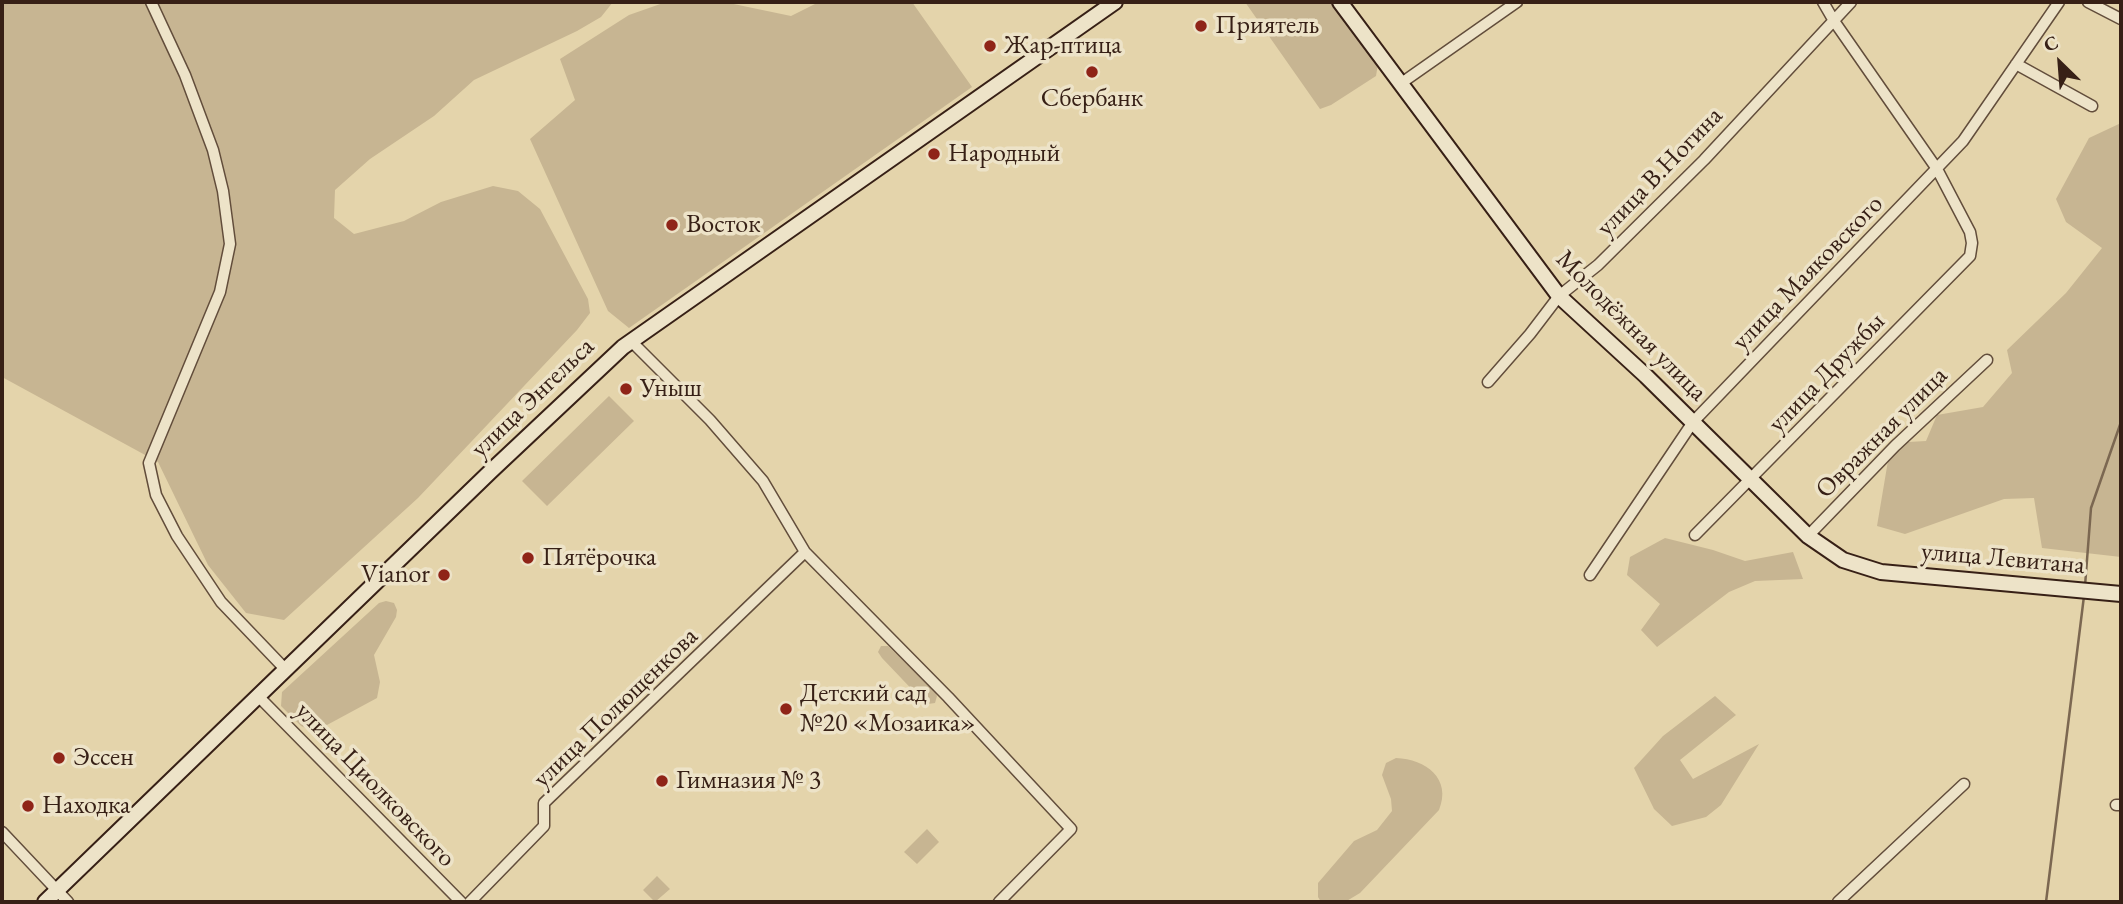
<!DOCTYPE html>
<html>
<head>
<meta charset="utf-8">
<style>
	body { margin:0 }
	#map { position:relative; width:2123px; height:904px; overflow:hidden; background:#e4d4ab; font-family:"EB Garamond",serif }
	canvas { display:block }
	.frame { position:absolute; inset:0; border:4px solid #372016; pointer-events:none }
	.north { position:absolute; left:2025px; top:28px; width:70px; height:70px; -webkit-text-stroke:5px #ede3c8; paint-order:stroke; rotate:335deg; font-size:19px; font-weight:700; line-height:28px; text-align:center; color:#372016 }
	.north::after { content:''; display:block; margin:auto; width:24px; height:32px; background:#372016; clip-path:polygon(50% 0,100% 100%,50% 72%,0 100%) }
</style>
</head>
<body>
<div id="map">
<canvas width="2123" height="904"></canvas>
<div class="frame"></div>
<div class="north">С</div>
</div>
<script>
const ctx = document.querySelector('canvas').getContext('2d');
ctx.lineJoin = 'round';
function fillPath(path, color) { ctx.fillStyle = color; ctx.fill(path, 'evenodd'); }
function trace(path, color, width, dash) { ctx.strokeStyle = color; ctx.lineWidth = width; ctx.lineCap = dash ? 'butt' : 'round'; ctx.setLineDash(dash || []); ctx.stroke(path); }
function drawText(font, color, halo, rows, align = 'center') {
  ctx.font = font + ' "EB Garamond",serif'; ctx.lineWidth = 7; ctx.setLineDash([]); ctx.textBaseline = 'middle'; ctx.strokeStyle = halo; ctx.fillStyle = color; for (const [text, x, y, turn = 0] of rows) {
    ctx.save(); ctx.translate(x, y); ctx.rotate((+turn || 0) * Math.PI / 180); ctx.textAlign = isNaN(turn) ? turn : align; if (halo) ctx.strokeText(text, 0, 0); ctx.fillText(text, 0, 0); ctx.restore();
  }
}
fillPath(new Path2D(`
	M2 2H613L601 17 577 31 474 80 434 116 370 159 335 190 334 218 354 234 404 221 441 202 493 186 518 191 540 209 588 299 590 313 577 330 418 498 284 620 246 613 208 565 158 462 2 377Z
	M666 2H724L791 16 819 2H912L972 87 629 328 608 311 530 139 575 100 560 59 629 15Z
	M1245 2H1333L1376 58 1378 64 1376 76 1331 105 1320 109Z
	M2121 123V557L2042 548 2034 498 2004 499 1905 534 1877 526 1891 443 1926 441 1937 415 1983 407 2012 373 2007 350 2066 293 2102 248 2066 222 2056 199 2089 138Z
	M609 396 634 421 547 506 522 481Z
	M1665 538 1713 550 1745 561 1793 552 1803 579 1755 581 1729 592 1657 647 1641 630 1660 604 1627 575 1630 557Z
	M386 601 394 603 397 610 396 617 374 655 380 682 377 698 314 732 301 726 281 706 282 692 379 603Z
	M881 646H888L934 690 937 696 935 703 928 704 922 700 882 658 878 652Z
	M1715 696 1736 715 1680 760 1693 779 1759 744 1721 805 1706 817 1672 826 1654 809 1634 768 1663 736Z
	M1396 758C1426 759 1452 779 1439 810L1360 893 1345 902H1321L1318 897V883L1354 841 1377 830 1392 811 1391 799 1382 775 1386 763Z
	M927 829 939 842 917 864 904 852Z
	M657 876 670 889 655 902 643 890Z`), '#c7b592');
trace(new Path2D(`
	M2085 586 2091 508 2121 422
	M2046 902 2084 596`), '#7b6751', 2.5);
const street = new Path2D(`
	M151 2 185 75 213 150 223 191 230 244 220 292 149 463 156 495 177 536 221 602 286 670
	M2088 2 2121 19
	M2016 64 2092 106
	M1400 84 1517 2
	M631 341 710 420 763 481 805 552 948 697 1071 829 999 902
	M1488 382 1530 334 1559 296 1598 265 1704 160 1851 2
	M1695 535 1970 256 1972 243 1970 232 1937 169 1834 21 1823 2
	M1808 536 1895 446 1987 360
	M1590 575 1693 422 1963 141 2059 2
	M259 697 461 902
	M2116 805H2121
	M2 832 68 902
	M470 902 544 826V803L805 552
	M1838 902 1964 784`);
const secondary = new Path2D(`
	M1340 2 1559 296 1646 376 1808 536 1843 560 1881 572 2121 594
	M45 902 491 471 623 347 1115 2`);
trace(street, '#624d3b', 13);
trace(secondary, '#372016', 18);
trace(street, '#ede3c8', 10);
trace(secondary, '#ede3c8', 14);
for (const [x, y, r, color] of [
	[1201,26,7,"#8f2418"],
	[990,46,7,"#8f2418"],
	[1092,72,7,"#8f2418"],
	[934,154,7,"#8f2418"],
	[672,225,7,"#8f2418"],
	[626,389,7,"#8f2418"],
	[528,558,7,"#8f2418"],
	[444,575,7,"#8f2418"],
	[786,709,7,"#8f2418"],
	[59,758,7,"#8f2418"],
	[662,781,7,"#8f2418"],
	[28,806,7,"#8f2418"]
]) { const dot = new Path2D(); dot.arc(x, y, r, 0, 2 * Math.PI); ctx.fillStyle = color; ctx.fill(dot); trace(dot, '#ede3c8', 2.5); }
drawText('26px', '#372016', '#ede3c8', [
	["Приятель",1215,26],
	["Жар-птица",1004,46],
	["Сбербанк",1092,99,"center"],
	["Народный",948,154],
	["Восток",686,225],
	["Уныш",640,389],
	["Пятёрочка",542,558],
	["Vianor",430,575,"right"],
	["Детский сад",800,694],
	["№20 «Мозаика»",800,724],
	["Эссен",73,758],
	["Гимназия № 3",676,781],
	["Находка",42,806]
], 'left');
drawText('26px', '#372016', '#ede3c8', [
	["улица В.Ногина",1660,172,-46],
	["улица Маяковского",1808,273,-46],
	["Молодёжная улица",1631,326,45],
	["улица Дружбы",1827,373,-46],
	["улица Энгельса",533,398,-44],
	["Овражная улица",1882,433,-45],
	["улица Левитана",2003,559,5],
	["улица Полющенкова",616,708,-44],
	["улица Циолковского",375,785,46]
]);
</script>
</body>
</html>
